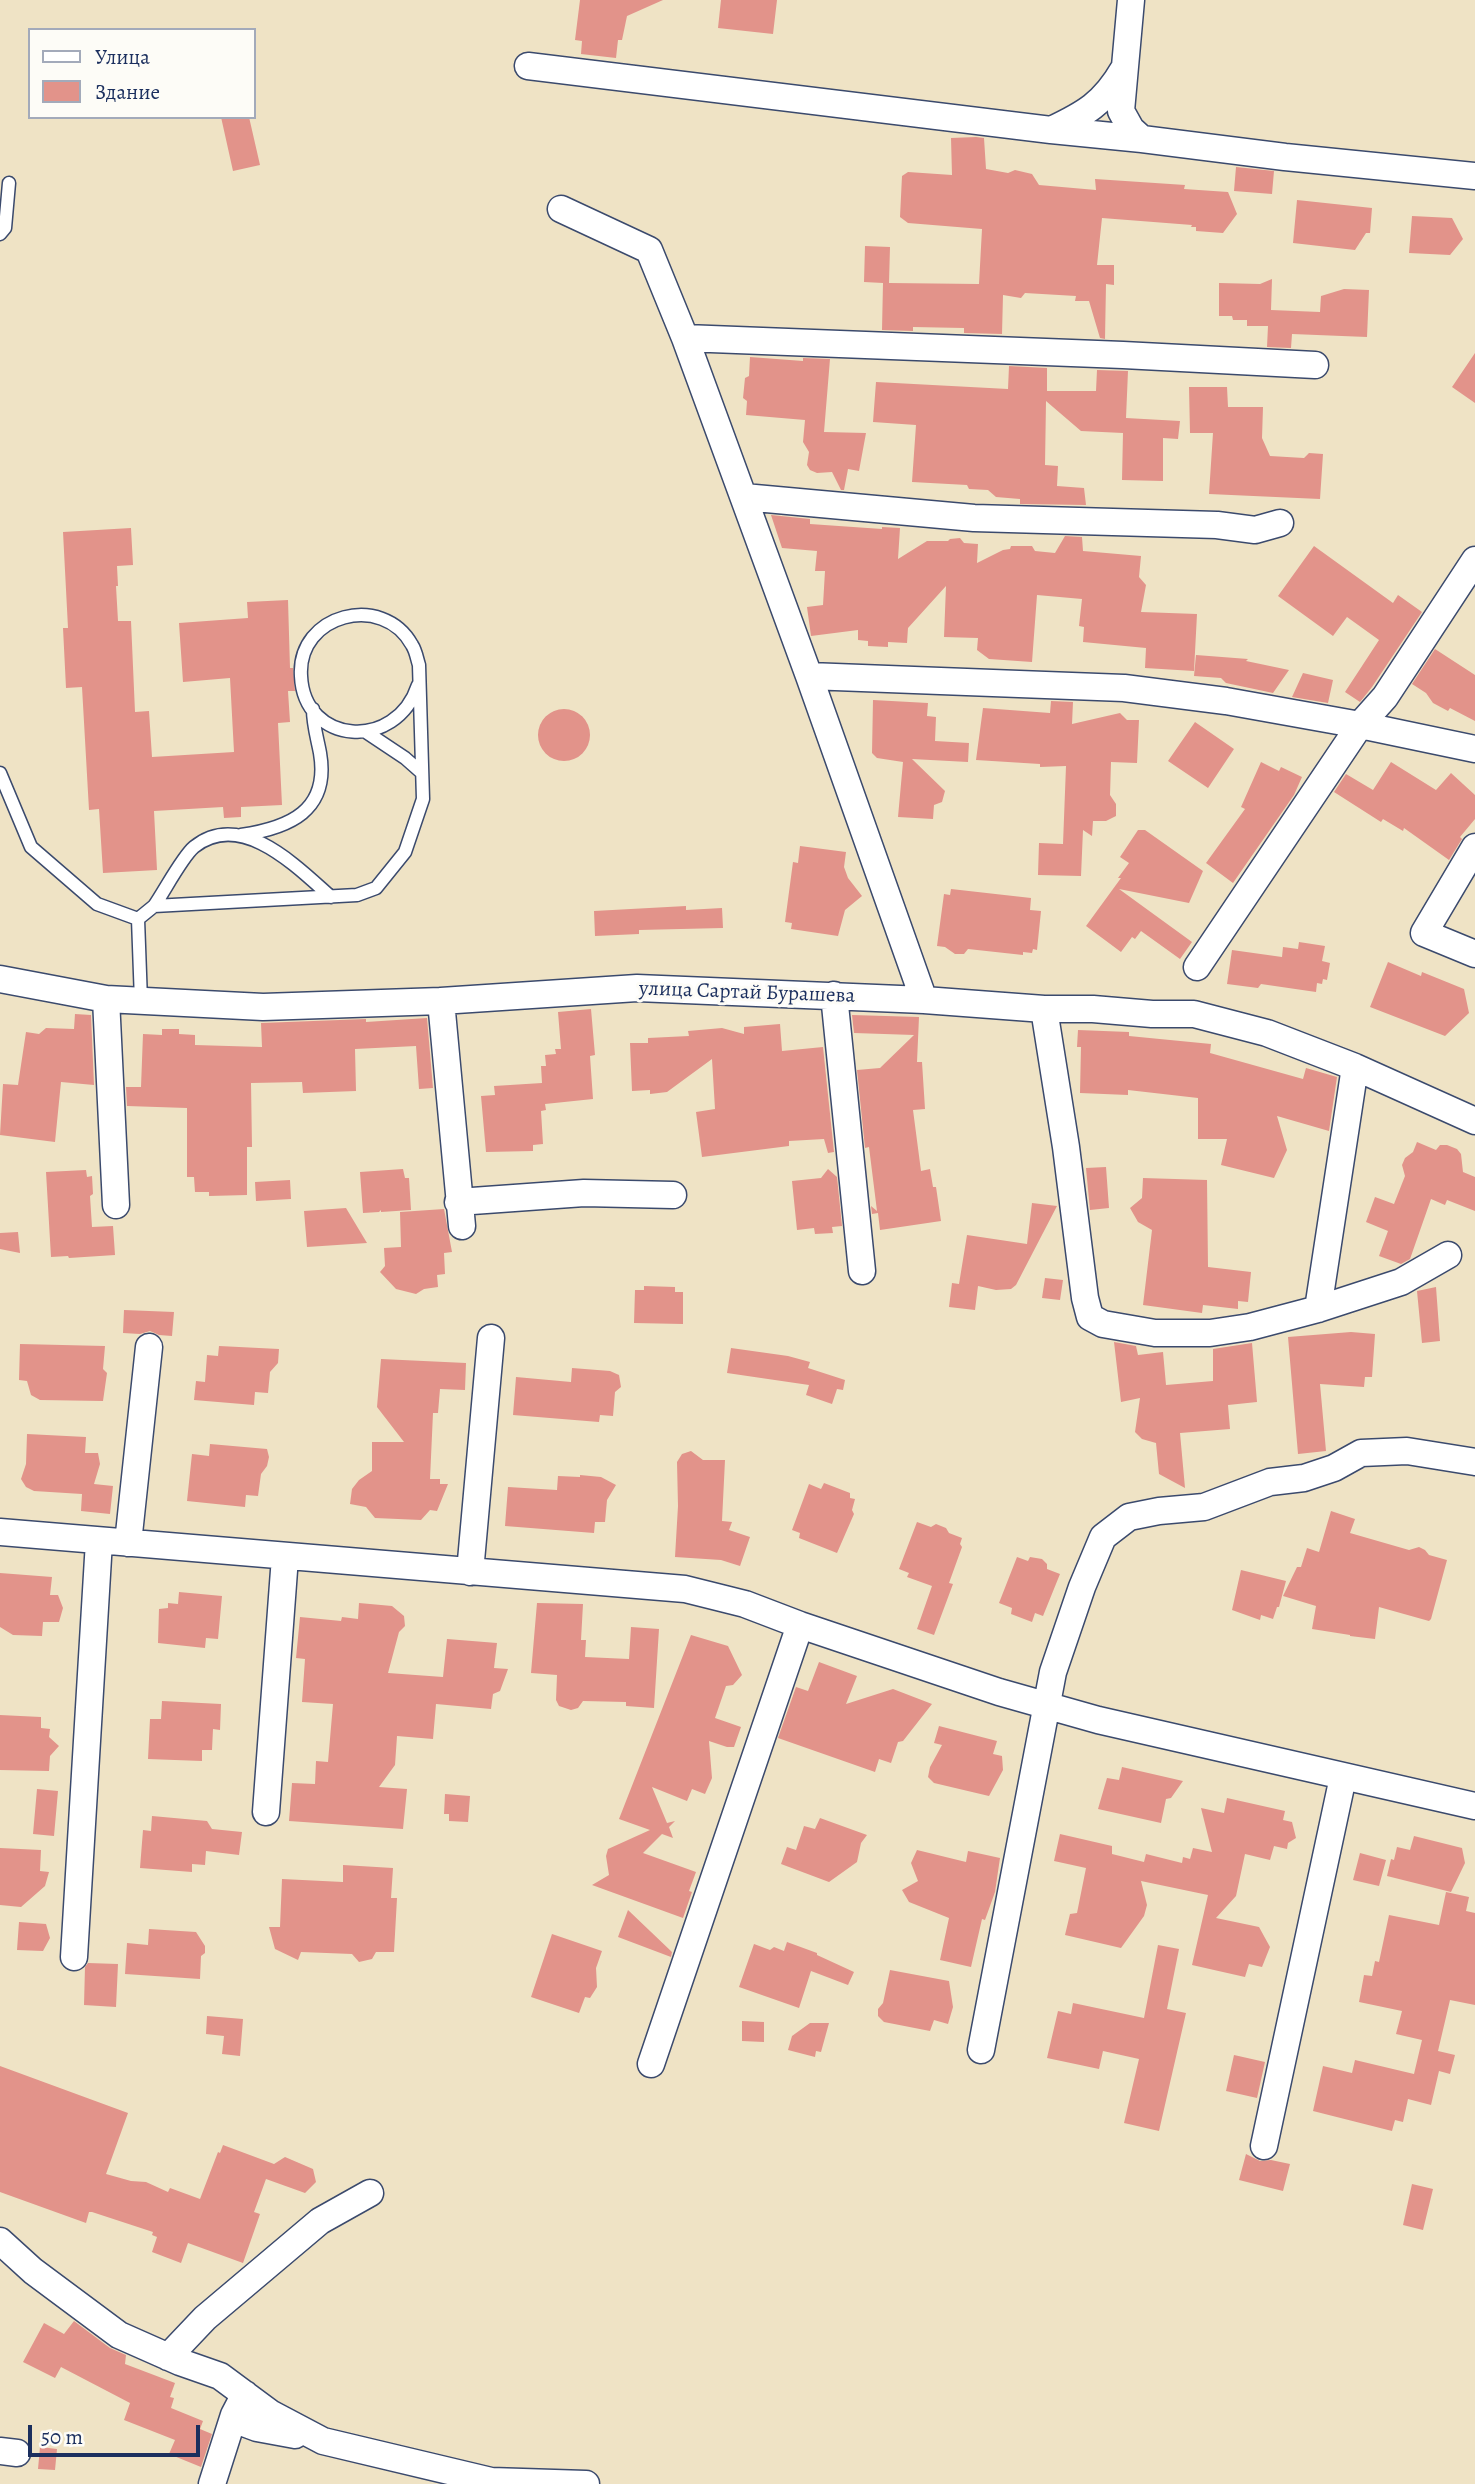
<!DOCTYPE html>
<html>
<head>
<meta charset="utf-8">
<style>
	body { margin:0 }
	#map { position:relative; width:1475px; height:2484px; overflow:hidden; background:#efe3c5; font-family:Alegreya,serif }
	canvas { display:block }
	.legend { position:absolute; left:28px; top:28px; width:228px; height:91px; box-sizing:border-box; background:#fdfcf7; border:2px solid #a3aaba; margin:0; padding:9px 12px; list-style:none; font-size:21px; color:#1b2f5e }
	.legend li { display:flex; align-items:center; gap:14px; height:35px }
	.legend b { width:35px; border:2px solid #a3aaba }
	.scale { position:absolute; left:28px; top:2425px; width:172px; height:32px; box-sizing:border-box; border:4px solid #1b2f5e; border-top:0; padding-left:9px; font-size:21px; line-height:24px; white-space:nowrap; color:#1b2f5e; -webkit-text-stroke:5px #fdfcf7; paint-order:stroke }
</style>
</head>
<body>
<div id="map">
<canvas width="1475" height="2484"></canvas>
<ul class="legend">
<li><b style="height:9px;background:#fff"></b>Улица</li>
<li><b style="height:19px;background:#e2938a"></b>Здание</li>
</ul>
<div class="scale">50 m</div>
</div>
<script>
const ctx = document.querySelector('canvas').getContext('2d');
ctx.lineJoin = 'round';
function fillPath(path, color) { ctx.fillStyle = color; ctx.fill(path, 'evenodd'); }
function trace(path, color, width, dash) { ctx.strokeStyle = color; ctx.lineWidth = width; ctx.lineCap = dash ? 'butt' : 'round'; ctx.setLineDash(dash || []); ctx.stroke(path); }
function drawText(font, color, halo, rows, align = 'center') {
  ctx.font = font + ' Alegreya,serif'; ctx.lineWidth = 6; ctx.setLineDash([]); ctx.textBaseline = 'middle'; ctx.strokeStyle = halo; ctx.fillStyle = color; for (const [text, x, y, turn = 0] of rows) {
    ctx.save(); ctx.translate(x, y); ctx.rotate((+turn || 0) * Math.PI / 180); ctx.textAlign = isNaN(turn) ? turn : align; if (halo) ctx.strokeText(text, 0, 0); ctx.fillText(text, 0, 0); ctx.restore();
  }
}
fillPath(new Path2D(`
	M580 0H663L627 16 622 40H618L616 58 581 54 582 41 575 40Z
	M721 0H777L773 34 718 28Z
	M221 117H249L260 165 233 171Z
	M976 137 984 138 986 169 1008 173 1015 170 1032 174 1039 185 1096 190 1095 179 1185 185 1184 189 1228 192 1237 214 1223 233 1196 231V227H1191L1192 225 1102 218 1097 265H1114V285L1106 284 1105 339 1100 338 1089 301H1075L1076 296 1025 293 1021 298 1003 295 1002 334 964 333V328L913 327V331L882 330 883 283 864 282 865 246 890 247 889 283 979 284 982 229 908 223 900 217 902 176 908 172 952 175 951 138Z
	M1236 167 1274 171 1272 194 1234 191Z
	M1297 200 1372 208 1370 233H1366L1355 250 1293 243Z
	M1412 216 1452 218 1463 239 1450 255 1409 253Z
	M1272 279 1271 310 1320 312 1321 296 1344 289 1369 290 1367 337 1292 334 1291 348 1267 347 1268 326H1247V320H1233L1232 316H1219V283L1260 284Z
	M1475 353V403L1452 387Z
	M750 357 803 361V358L830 359 824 432 866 433 859 471 848 469 844 490H841L832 472 817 473 810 470 807 465 809 452 803 442 805 420 746 415 747 401 743 398 745 378 749 376Z
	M1009 366 1047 368V391H1096L1097 370 1128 371 1126 418 1180 421 1178 439 1163 438V481L1122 480 1123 433 1081 431 1046 401 1045 465 1058 466 1057 486 1084 488 1086 505 1020 504V499L996 497 988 490 969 489 967 485 912 482 916 425 873 422 876 382 1008 389Z
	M1189 387H1227L1228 407H1263L1262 438 1270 456 1304 458 1309 453 1323 454 1320 499 1209 494 1213 433H1190Z
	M771 515 810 519V524L882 529V527L900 528 898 559 927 541H948L950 539 960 538 964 543 978 544 977 563 1003 550 1010 549 1011 546H1032L1035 551 1055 553 1065 536 1082 537 1083 551 1141 556 1139 577 1146 585 1141 612 1197 614 1194 671 1145 668 1146 648 1083 642 1084 627 1079 626 1082 599 1037 595 1032 662 989 659 977 650 978 638 944 637 946 586 908 628 907 643 888 642V647L868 646V641L858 640V630L811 636 807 607 823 605 825 571H815L817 551 782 548Z
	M131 528 133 565 117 566 118 586H116L118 621H131L135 712 149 711 152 757 234 752 230 678 183 682 179 623 248 618 247 602 288 600 290 668H293L295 691H288L290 722 278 723 282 805 241 807V817L224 818 223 807 154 811 157 870 103 873 99 809 89 810 82 687 66 688 63 628H68L63 532Z
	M1314 546 1393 603 1398 595 1422 612 1372 687 1360 702 1345 692 1379 640 1347 617 1333 636 1278 596Z
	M1435 649 1475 675V721L1450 708 1448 711 1433 703 1426 693 1412 684Z
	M1196 655 1248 659 1246 661 1289 670 1273 693 1226 683 1221 678 1194 676Z
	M1303 673 1333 680 1328 703 1292 697Z
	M873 700 928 703 927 716 936 717 935 741 969 743 968 762 912 759 945 791 942 802 934 805 933 819 898 817 903 762 877 758 872 753Z
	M1051 701 1073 702 1072 724 1120 713 1127 720H1139L1137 763 1111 762 1110 795 1116 804V816L1106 821H1093L1092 836 1083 830 1081 876 1038 875 1039 843 1063 844 1066 766 1040 767V764L976 760 983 708 1050 713Z
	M538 735a26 26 0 1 1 52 0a26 26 0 1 1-52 0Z
	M1195 722 1234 749 1208 788 1168 761Z
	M1261 762 1279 771 1281 767 1302 777 1294 795 1233 883 1206 863 1245 809 1241 807Z
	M1391 762 1436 790 1451 773 1475 795V819L1460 837 1462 839 1449 860 1404 828 1403 831 1383 819 1381 822 1334 792 1346 774 1373 790Z
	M1138 830H1145L1203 871 1189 903 1119 889 1192 942 1180 959 1141 931 1135 939 1132 937 1121 952 1086 926 1121 878H1118L1129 863 1120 857Z
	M800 846 846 852 844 867 848 878 862 896 845 910 838 936 791 929 792 923 785 922 793 862 798 863Z
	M951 889 1031 898 1030 910 1041 911 1037 950 1033 949 1032 953 1023 952V955L968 949 964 954H955L945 947 937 946 944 894 950 895Z
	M686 906V910L722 908 723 928 639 930V934L595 936 594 911Z
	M1299 942 1325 946 1322 961 1330 963 1327 980 1323 979 1322 984 1317 983 1316 992 1261 984 1258 988 1227 984 1232 950 1282 957 1283 947 1298 949Z
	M1388 962 1421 976 1422 972 1464 989 1469 1013 1445 1036 1370 1007Z
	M591 1009 595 1055 590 1056 593 1099 545 1104 546 1110 541 1111 543 1144 533 1145V1151L486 1152 481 1096 495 1095 494 1086 542 1083 541 1066H546L545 1055 556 1054 555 1049H561L558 1012Z
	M75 1014 91 1015 94 1085 61 1082 55 1142 0 1135 3 1084 18 1085 26 1032 39 1034 46 1028 74 1029Z
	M852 1015 919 1017 917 1062H922L925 1109 913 1110 921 1171 930 1169 933 1187H936L941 1221 880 1230 878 1213 872 1214 871 1206 877 1211 869 1147 865 1148 857 1070 880 1068 914 1035 854 1033Z
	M427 1018 433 1088 419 1089 416 1046 355 1049 356 1091 303 1093 302 1082 251 1083 252 1147H247V1195L209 1196V1192H195L194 1177H187V1108L127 1106 126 1087H141L143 1034 162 1035V1029H179V1034L195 1035V1045L262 1047 261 1023 366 1019V1022Z
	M780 1024 782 1051 823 1047 834 1152 828 1153 824 1139 789 1141V1146L702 1157 696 1112 715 1109 712 1059 667 1092 650 1094V1090L632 1091 630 1043H648V1038L689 1036 688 1031 722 1028 744 1034V1027Z
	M1078 1030 1129 1032V1036L1211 1044 1210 1053 1303 1079 1306 1068 1337 1077 1329 1131 1277 1116 1287 1150 1274 1178 1221 1165 1227 1139H1198V1098L1128 1090V1095L1080 1093 1081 1047H1077Z
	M1417 1142 1436 1150 1440 1145H1447L1457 1149 1461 1154 1463 1172 1475 1177V1211L1447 1200 1445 1205 1431 1199 1410 1259 1401 1264 1379 1256 1388 1231 1366 1222 1375 1197 1394 1204 1405 1176 1402 1165 1405 1158 1413 1152Z
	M1106 1167 1109 1208 1090 1210 1086 1168Z
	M403 1169 405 1178H409L411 1210 381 1212V1210L379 1212 363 1213 360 1172Z
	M828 1169 837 1177 842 1226 832 1227 833 1233 815 1234 814 1228 797 1230 792 1181 821 1178Z
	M86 1170 87 1177 92 1176 93 1194 90 1196 92 1227 113 1226 115 1255 69 1258 68 1256 51 1257 46 1172Z
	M1143 1178 1207 1180 1208 1267 1251 1272 1248 1302 1238 1301V1309L1203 1305 1202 1313 1143 1305 1152 1230 1138 1222 1130 1208 1142 1198Z
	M290 1180 291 1199 256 1201 255 1182Z
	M1032 1203 1057 1206 1016 1285 1011 1289 996 1290 978 1286 975 1310 949 1307 952 1283 959 1284 967 1235 1027 1244Z
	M346 1208 367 1243 307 1247 304 1211Z
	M444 1209 452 1252 444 1253 445 1274 437 1275 438 1287 424 1289 416 1294 396 1289 380 1272 385 1266 384 1248 401 1247 400 1212Z
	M18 1232 20 1253 0 1249V1233Z
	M1045 1278 1063 1280 1060 1300 1042 1298Z
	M644 1286 675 1287V1292H683V1324L634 1323 635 1290H644Z
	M1436 1287 1440 1341 1422 1343 1417 1291Z
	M124 1310 174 1312 172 1336 159 1335 150 1331 140 1334 123 1333Z
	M1351 1332 1375 1334 1372 1377H1365L1364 1387 1320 1384 1326 1451 1298 1454 1288 1337Z
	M1114 1342 1136 1346 1138 1355 1163 1352 1166 1385 1213 1381V1349L1252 1343 1257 1402 1228 1405 1230 1429 1180 1433 1185 1488 1159 1474 1156 1443 1142 1439 1135 1432 1140 1398 1121 1402Z
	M20 1344 105 1346 103 1369 107 1373 103 1401 40 1400 31 1395 27 1381 19 1380Z
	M219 1346 279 1349 278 1363 270 1372 268 1393 255 1392 254 1405 194 1400 196 1381 205 1382 207 1355 218 1356Z
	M731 1348 788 1356 810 1362 808 1368 845 1380 843 1390 837 1389 832 1404 806 1395 809 1385 727 1373Z
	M381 1359 466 1363 465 1390 440 1389 438 1413H433L430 1479H440V1484H448L437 1511 430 1510 421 1520 375 1518 366 1507 350 1504 352 1489 359 1480 372 1471V1442H404L377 1407Z
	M572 1368 610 1371 619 1375 621 1387 615 1392 613 1416 600 1415 599 1422 513 1415 516 1377 571 1382Z
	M27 1434 86 1437 85 1453H98L100 1464 94 1484 113 1486 110 1514 81 1511 82 1494 34 1491 26 1487 21 1479 26 1464Z
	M210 1444 267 1449 269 1457 267 1466 261 1474 258 1496 246 1495 245 1507 187 1501 192 1454 209 1456Z
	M691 1451 703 1460H725L722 1521 732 1522 729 1530 750 1537 740 1566 721 1560 675 1557 678 1506 677 1462 682 1454Z
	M580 1475 601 1477 616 1485 607 1500 605 1522H595L594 1533 505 1526 508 1487 557 1490 558 1476 580 1477Z
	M824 1483 850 1493V1498L855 1499 852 1510 854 1514 837 1553 799 1538 800 1533 792 1530 809 1484 821 1489Z
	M1331 1511 1355 1519 1350 1533 1409 1550 1419 1547 1425 1550 1429 1555 1447 1560 1431 1619 1429 1621 1379 1607 1375 1639 1350 1636V1635L1312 1629 1316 1606 1283 1596 1297 1567H1301L1307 1548 1319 1552Z
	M917 1522 931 1527 936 1524 946 1528 949 1533 962 1538 960 1544 962 1547 949 1583 953 1584 934 1635 917 1629 932 1586 907 1577 909 1573 899 1569Z
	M1017 1557 1028 1561 1030 1557 1042 1559 1047 1564V1569L1060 1574 1043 1616 1035 1613 1032 1622 1011 1614 1012 1608 999 1603Z
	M1241 1570 1286 1581 1279 1607H1277L1273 1619 1261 1615 1260 1620 1232 1610Z
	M0 1573 52 1577 50 1595H58L63 1608 59 1622H43L42 1636 13 1635 0 1627Z
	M179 1592 222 1596 218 1639 206 1638 205 1648 158 1643 159 1609 168 1608V1603L178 1604Z
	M359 1603 392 1606 404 1616 405 1626 399 1632 388 1673 443 1677 447 1639 497 1643 494 1668 508 1669 500 1691 493 1694 491 1709 436 1704 433 1739 397 1736 395 1765 379 1787 407 1789 403 1829 289 1821 292 1783 315 1784 316 1761 328 1762 333 1704 302 1702 305 1659 296 1658 300 1617 341 1621 342 1617 358 1619Z
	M537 1603 583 1604 581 1640H586L585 1657 629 1659 631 1627 659 1629 654 1708 626 1706V1702L583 1701 578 1708 571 1710 559 1706 556 1700 557 1675 531 1673Z
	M691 1635 728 1646 742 1675 733 1685 726 1686 715 1718 741 1727 734 1747H727L709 1741 712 1778 705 1794 692 1789 687 1801 652 1787 667 1823 675 1821 669 1827 673 1838 662 1834 643 1853 696 1872 689 1891 692 1892 683 1918 592 1885 609 1875 606 1856 608 1849 650 1830 619 1819Z
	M819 1662 857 1676 846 1704 893 1689 932 1704 903 1741 898 1742 891 1763 879 1759 875 1772 778 1738 796 1687 808 1691Z
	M162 1701 221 1704 220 1730 213 1729 212 1750H202V1761L148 1759 150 1719H161Z
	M0 1715 41 1717V1728L50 1729 49 1737 59 1746 50 1756 49 1771 0 1770Z
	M939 1726 997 1741 993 1754 1002 1756 1003 1770 989 1796 934 1783 928 1777 930 1767 942 1745 934 1743Z
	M1122 1767 1183 1781 1171 1798 1166 1799 1161 1823 1098 1809 1107 1778 1119 1780Z
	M37 1789 58 1791 54 1836 33 1834Z
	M445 1794 470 1796 468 1822 449 1821V1814H444Z
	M1227 1798 1285 1811 1283 1820 1292 1822 1296 1838 1288 1843 1287 1849 1274 1846 1270 1860 1245 1854 1236 1896 1216 1918 1259 1927 1270 1947 1262 1967 1249 1964 1245 1977 1192 1965 1208 1895 1141 1881 1147 1905 1144 1916 1121 1948 1065 1935 1070 1914 1077 1913 1086 1868 1054 1861 1060 1834 1112 1846V1854L1144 1862 1146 1854 1182 1863 1183 1857 1190 1859 1193 1848 1212 1852 1201 1808 1224 1813Z
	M152 1816 207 1821 212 1829 242 1832 239 1855 206 1851 205 1865 192 1864V1872L140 1868 143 1830 151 1831Z
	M820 1818 867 1835 861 1843 857 1862 829 1882 781 1864 787 1847 796 1850 804 1826 815 1829Z
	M1414 1836 1462 1848 1465 1863 1451 1892 1387 1876 1391 1859 1394 1860 1397 1847 1410 1850Z
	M0 1848 41 1850 40 1871 49 1872 45 1886 21 1907 0 1905Z
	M917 1850 966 1862 968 1851 1000 1858 995 1892 985 1920 982 1919 971 1967 940 1960 949 1918 909 1902 902 1890 918 1881 911 1863Z
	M1360 1853 1386 1860 1379 1886 1353 1880Z
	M343 1865 393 1868 391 1898H397L394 1952H376L372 1959 359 1962 352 1954 301 1952 298 1960 275 1949 269 1927H280L282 1879 343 1882Z
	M1446 1892 1469 1897 1466 1911 1475 1913V2005L1450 2000 1438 2051 1455 2055 1450 2074 1439 2071 1431 2105 1408 2099 1403 2122 1395 2120 1392 2131 1313 2111 1323 2066 1352 2073 1355 2060 1414 2074 1422 2040 1396 2034 1402 2011 1359 2002 1364 1975 1372 1976 1375 1961 1379 1962 1389 1915 1439 1925Z
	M628 1910 672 1952 671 1957 618 1937Z
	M19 1922 46 1924 50 1938 43 1951 17 1950Z
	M149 1929 196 1932 205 1946V1953L201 1956 200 1979 125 1974 127 1943 148 1945Z
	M552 1934 602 1951 596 1968 597 1987 590 1998 585 1997 579 2013 531 1997Z
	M787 1942 817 1953V1955L854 1972 848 1985 811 1971 799 2008 739 1987 754 1944 770 1950 774 1947 784 1951Z
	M1158 1945 1179 1949 1167 2009 1186 2013 1159 2131 1124 2123 1139 2059 1103 2051 1099 2069 1047 2058 1058 2011 1071 2014 1073 2003 1144 2018Z
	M88 1963 118 1964 116 2007 84 2005 85 1967Z
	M890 1970 949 1981 953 2007 948 2024 934 2020 930 2031 884 2022 878 2016V2009L883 2003Z
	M207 2016 243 2019 240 2056 222 2054 224 2036 206 2034Z
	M742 2021 764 2022V2042L742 2041Z
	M810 2023H829L821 2052 816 2051 815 2057 788 2050 792 2036Z
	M1234 2055 1265 2062 1257 2098 1226 2091Z
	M0 2066 128 2113 106 2174 131 2181 146 2182 168 2192 170 2188 200 2199 218 2152 220 2153 223 2145 274 2164 285 2157 313 2169 316 2182 305 2193 266 2179 254 2212 260 2214 243 2263 188 2243 181 2263 152 2252 157 2237 152 2235 153 2232 92 2212H89L86 2223 0 2192Z
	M1246 2154 1260 2161 1271 2160 1290 2164 1283 2191 1239 2180Z
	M1412 2184 1433 2189 1423 2230 1403 2225Z
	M74 2321 110 2348 126 2355 125 2364 175 2383 170 2397 174 2398 171 2408 203 2421 200 2429 212 2434 201 2467 169 2454 175 2440 124 2420 130 2403 61 2367 55 2378 23 2362 44 2323 64 2334Z
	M40 2447 57 2449 55 2470 38 2469Z`), '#e2938a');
const service = new Path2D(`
	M0 234 5 228 9 183
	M366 732 405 758 422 773
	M0 773 31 847 97 904 138 919
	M241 835C289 828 330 811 320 753 317 737 313 725 313 709
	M154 906C164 892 182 857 194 847 241 809 297 867 331 897
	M141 1001 138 919 154 906 357 895 376 888 405 852 423 799 419 665C417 659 416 651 412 645 383 592 297 614 301 676 304 745 396 752 418 685`);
const minor = new Path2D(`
	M1131 0 1121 111 1131 129 1142 139 1285 157 1475 176
	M528 66 1051 130 1142 139
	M1051 130C1085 114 1104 103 1123 70
	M561 209 649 250 685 338 809 676 924 1000
	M685 338 1123 355 1315 365
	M744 497 974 518 1217 525 1255 530 1280 523
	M809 676 1124 688 1226 701 1360 725 1475 749
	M1475 847 1424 933 1475 954
	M1197 967 1360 725 1385 697 1475 560
	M0 979 106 999 263 1007 441 1001 637 988 924 1000 1044 1009H1093L1152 1014H1194L1267 1033 1355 1067 1475 1121
	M834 995 862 1271
	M106 999 116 1205
	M441 1001 462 1226
	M1044 1009 1066 1147 1085 1298 1090 1317 1103 1324 1155 1333H1210L1250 1327 1318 1309 1401 1282 1448 1255
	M458 1202 584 1193 673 1195
	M1318 1309 1355 1067
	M0 1532 685 1589 745 1604 800 1625 999 1692 1098 1720 1475 1806
	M128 1543 149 1347
	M470 1572 491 1338
	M266 1812 285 1557
	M74 1957 99 1541
	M981 2050 1053 1672 1082 1587 1103 1537 1129 1517 1159 1511 1204 1507 1270 1482 1304 1478 1334 1468 1361 1453 1407 1451 1475 1462
	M651 2064 800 1625
	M1264 2146 1343 1777
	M0 2241 33 2271 119 2335 180 2362 220 2376 270 2413 323 2441 491 2481 586 2484
	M168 2357 205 2318 320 2221 370 2193
	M233 2419 257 2428 295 2435
	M0 2451 17 2453
	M212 2484 234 2415 245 2394`);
trace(service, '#3b4a6d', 15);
trace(minor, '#3b4a6d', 29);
trace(service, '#fff', 12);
trace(minor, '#fff', 26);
drawText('21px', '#1b2f5e', '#fdfcf7', [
	["улица Сартай Бурашева",747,993,2]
]);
</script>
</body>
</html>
